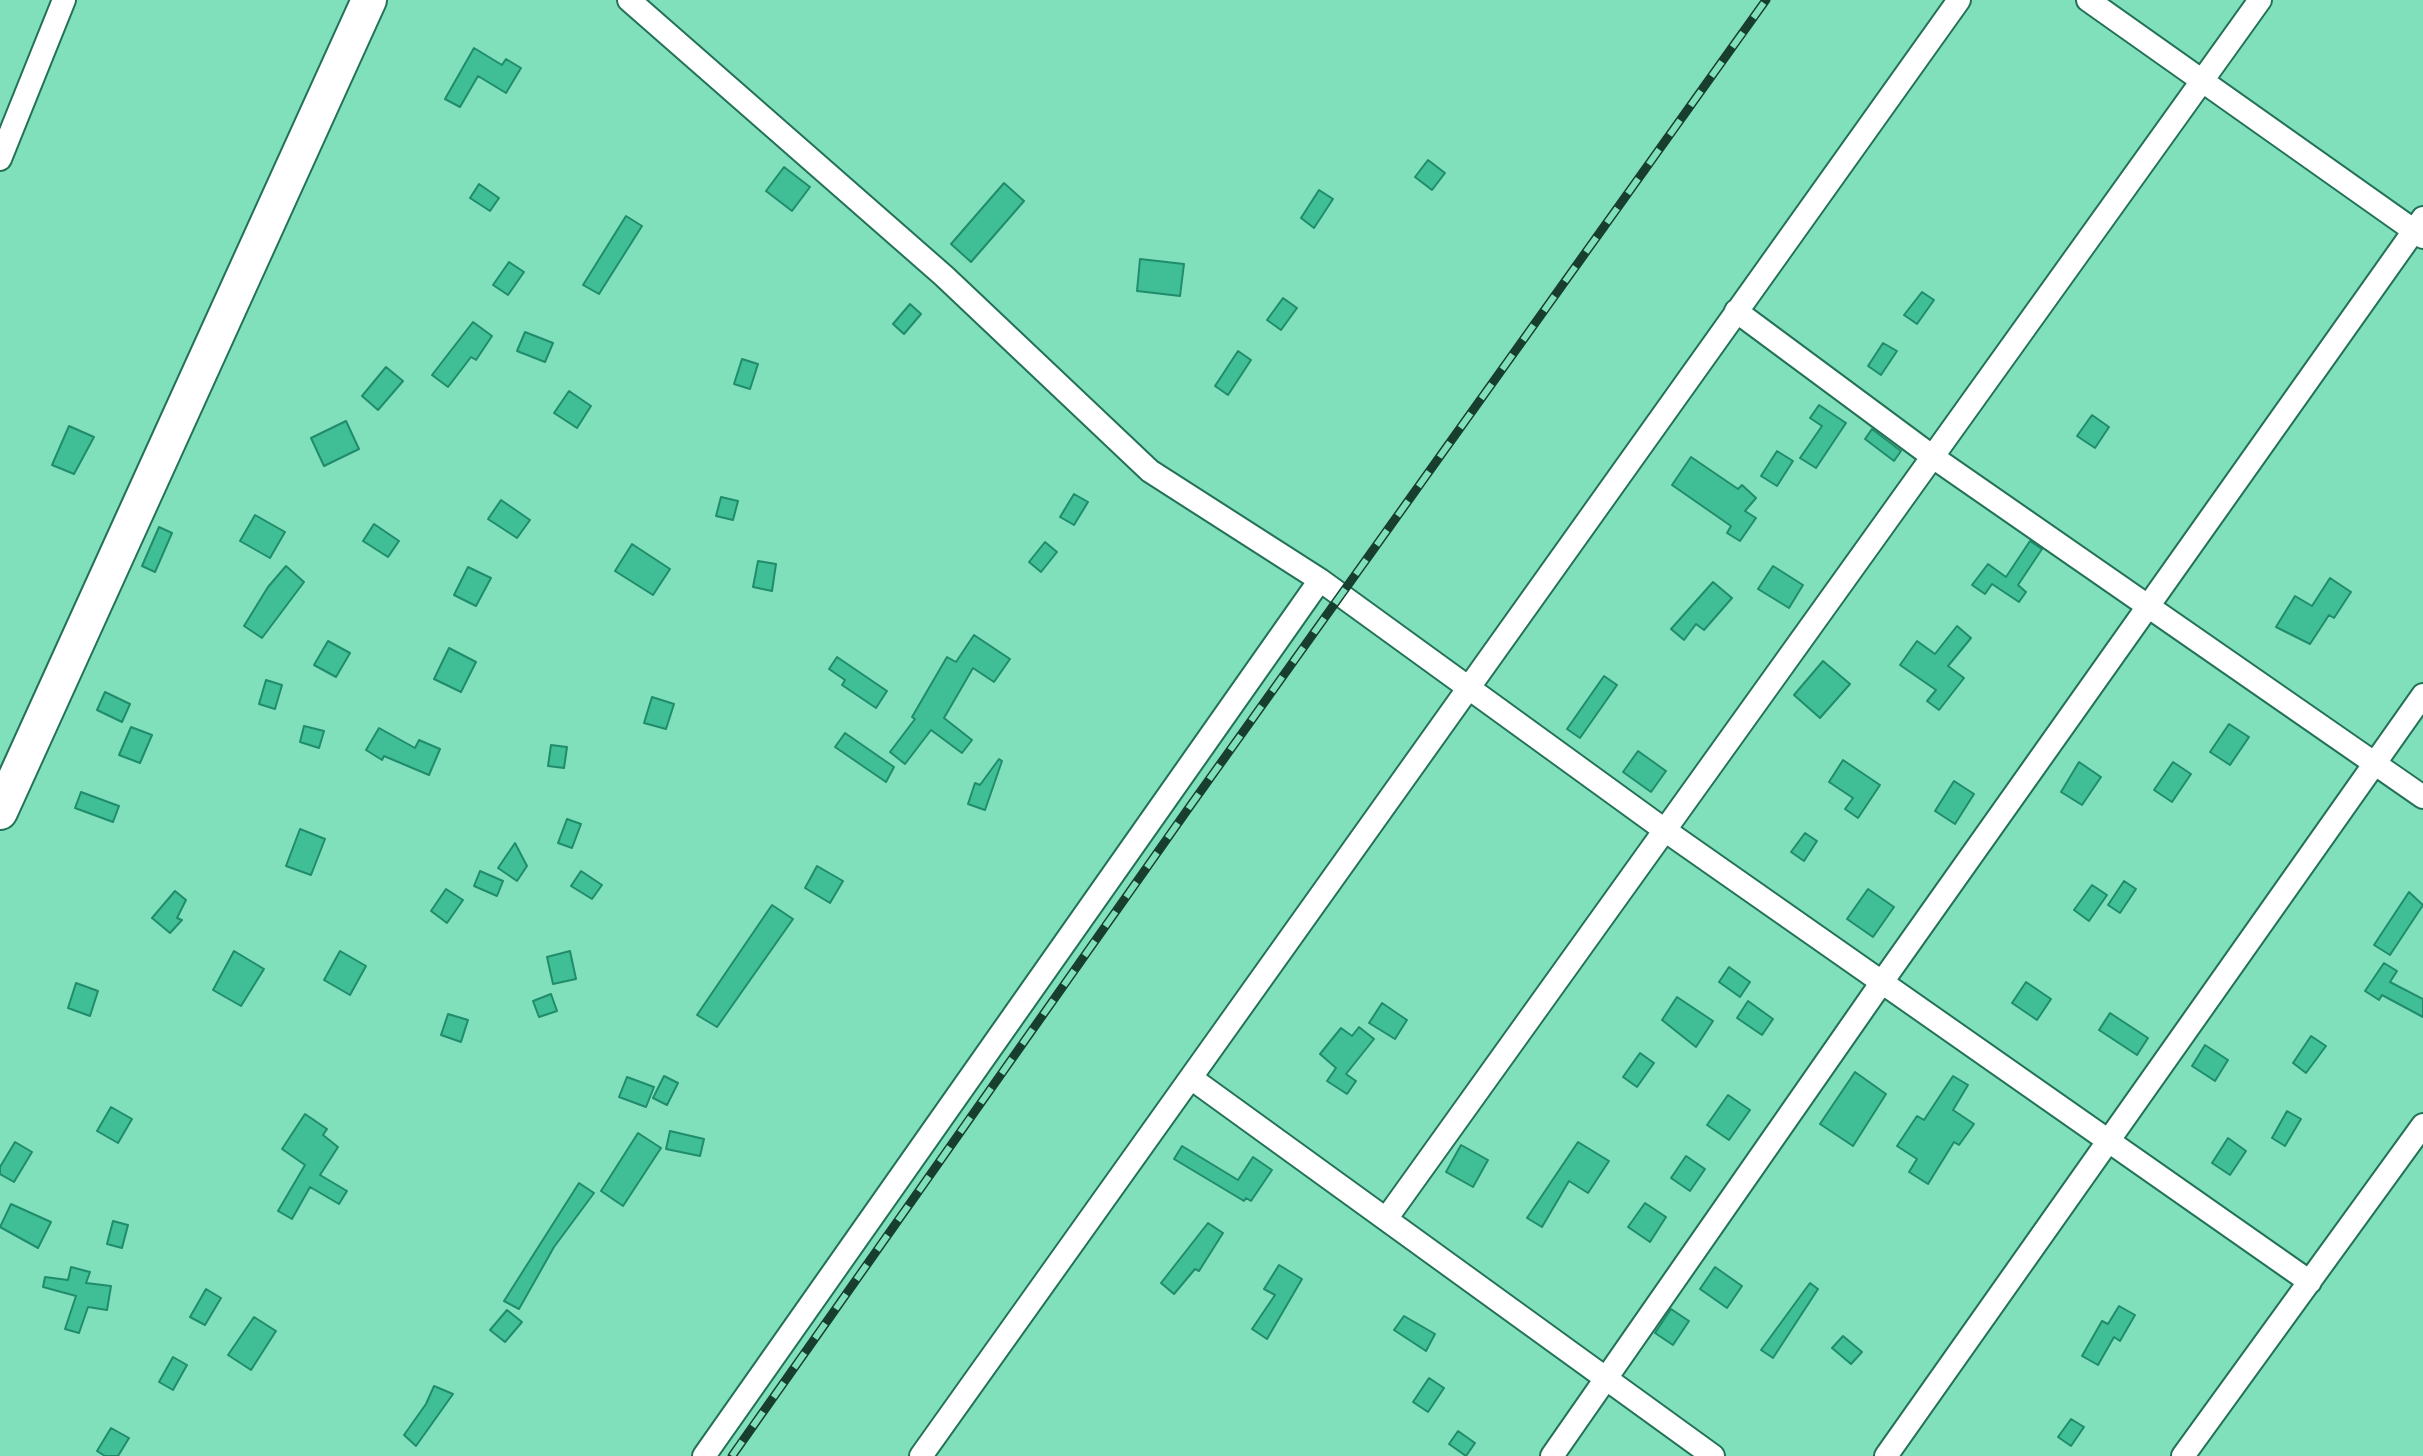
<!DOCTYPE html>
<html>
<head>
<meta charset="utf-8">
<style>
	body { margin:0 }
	canvas { display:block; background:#7fe0bb }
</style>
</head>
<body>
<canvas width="2423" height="1456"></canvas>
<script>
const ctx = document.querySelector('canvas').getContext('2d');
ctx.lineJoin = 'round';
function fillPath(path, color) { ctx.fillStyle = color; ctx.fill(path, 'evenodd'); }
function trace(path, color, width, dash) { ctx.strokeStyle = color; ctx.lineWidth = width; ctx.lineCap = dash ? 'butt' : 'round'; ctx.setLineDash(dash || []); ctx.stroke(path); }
const building = new Path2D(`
	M474 48 502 65 506 59 521 68 506 93 478 76 460 107 445 99Z
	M1428 160 1445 173 1432 190 1415 177Z
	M784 167 810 187 792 211 766 191Z
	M1004 183 1024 201 971 262 951 244Z
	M479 184 499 198 490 211 470 198Z
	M1319 190 1333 199 1314 228 1301 218Z
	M626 216 642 226 599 294 583 285Z
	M1140 259 1184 264 1180 296 1137 291Z
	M509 262 524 272 508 295 493 285Z
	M1922 292 1934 300 1917 324 1904 315Z
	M1283 298 1297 308 1281 330 1267 320Z
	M910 304 921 314 904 334 893 324Z
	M473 322 492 336 476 360 471 357 448 387 432 375Z
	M525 332 553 343 545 362 517 351Z
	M1883 343 1897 351 1881 375 1868 366Z
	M1238 351 1251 360 1228 395 1215 386Z
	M742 359 758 364 750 389 734 384Z
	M386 367 403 381 378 410 362 396Z
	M569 391 591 406 577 428 554 413Z
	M1819 405 1846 423 1816 468 1800 458 1822 426 1810 418Z
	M2092 415 2109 427 2095 448 2077 436Z
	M346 421 359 449 324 466 311 438Z
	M69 426 94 437 74 474 52 465Z
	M1872 429 1901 451 1894 461 1865 439Z
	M1777 451 1793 461 1777 486 1761 476Z
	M1691 457 1738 489 1742 485 1756 498 1745 511 1756 518 1740 541 1727 533 1731 526 1672 485Z
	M1074 494 1088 502 1074 525 1060 517Z
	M721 497 738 501 733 520 716 516Z
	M501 500 530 520 517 538 488 519Z
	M255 515 285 532 270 558 240 541Z
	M374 524 399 541 388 557 363 541Z
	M159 527 172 533 155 572 142 566Z
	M2030 541 2042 549 2018 585 2026 592 2019 602 1992 584 1985 594 1972 585 1988 564 2006 577Z
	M1045 542 1057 552 1041 572 1029 562Z
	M632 544 670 569 653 595 615 571Z
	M758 561 776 564 772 591 753 587Z
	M286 566 304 582 262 638 244 626 268 587Z
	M1773 566 1803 585 1789 608 1758 589Z
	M468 567 491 578 476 606 454 595Z
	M2330 578 2351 592 2334 618 2329 615 2310 644 2276 627 2295 596 2312 606Z
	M1713 582 1732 598 1704 630 1696 624 1684 640 1671 629Z
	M1957 626 1971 638 1948 666 1964 678 1939 710 1927 701 1936 690 1900 665 1917 641 1935 654Z
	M974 635 1010 659 994 682 973 668 944 718 972 740 962 753 931 730 905 764 890 752 915 719 912 717 947 657 956 662Z
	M328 641 350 653 336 677 314 665Z
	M449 648 476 662 461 692 434 679Z
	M837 657 887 691 876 708 842 685 845 680 829 669Z
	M1823 661 1850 684 1820 718 1794 695Z
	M1604 676 1617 685 1580 738 1567 729Z
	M266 680 282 685 275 709 259 704Z
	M105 692 130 704 122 722 97 710Z
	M652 697 674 704 666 729 644 723Z
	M2229 724 2249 737 2230 765 2210 752Z
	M304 726 324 731 319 748 300 742Z
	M131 727 152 735 140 763 119 755Z
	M379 728 415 748 419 740 440 749 429 775 384 756 382 760 366 750Z
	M845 733 894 767 886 782 835 747Z
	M551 745 567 747 564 768 548 766Z
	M1638 751 1666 771 1651 792 1623 772Z
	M999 759 1002 761 985 810 968 804 975 783 980 785Z
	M1843 760 1880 785 1858 818 1845 809 1853 798 1829 782Z
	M2079 762 2101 777 2082 805 2061 792Z
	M2173 762 2191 774 2172 802 2154 790Z
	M1954 781 1974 794 1955 824 1935 811Z
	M81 792 119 806 113 822 75 808Z
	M567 819 581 824 572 848 558 843Z
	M300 829 325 839 311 875 286 866Z
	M1805 833 1817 841 1804 861 1791 852Z
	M515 843 527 866 517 881 498 868Z
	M817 866 843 881 830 903 805 888Z
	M480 871 503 881 497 896 474 886Z
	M581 871 602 885 592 899 571 886Z
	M2124 881 2136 889 2120 913 2108 905Z
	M2092 885 2107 895 2089 921 2074 910Z
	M446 889 463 900 447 923 431 911Z
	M1868 889 1894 907 1873 937 1847 919Z
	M175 891 186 900 177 918 182 920 170 933 152 918Z
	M2409 892 2423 905 2390 955 2374 945Z
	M772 905 793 919 717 1027 697 1015Z
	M234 951 264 969 241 1006 213 990Z
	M340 951 366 966 350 995 324 980Z
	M570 951 576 979 553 984 547 957Z
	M2384 963 2397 971 2390 982 2423 999V1017L2382 995 2379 1000 2365 991Z
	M1729 967 1750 982 1740 997 1719 982Z
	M2026 982 2051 999 2037 1020 2012 1003Z
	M76 983 98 991 90 1016 68 1008Z
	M551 994 557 1011 539 1017 533 1001Z
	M1677 997 1713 1021 1696 1047 1662 1020Z
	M1748 1001 1773 1019 1762 1035 1737 1018Z
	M1382 1003 1407 1020 1395 1039 1369 1023Z
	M2110 1013 2148 1038 2137 1055 2099 1030Z
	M448 1014 468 1020 461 1042 441 1035Z
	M1359 1027 1374 1039 1346 1074 1356 1081 1347 1094 1327 1081 1336 1068 1320 1054 1341 1028 1352 1036Z
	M2311 1036 2326 1046 2306 1073 2293 1063Z
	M2205 1045 2228 1060 2215 1081 2192 1066Z
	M1640 1053 1654 1063 1637 1087 1623 1077Z
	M1855 1072 1886 1094 1853 1146 1820 1124Z
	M664 1076 678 1083 667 1105 653 1098Z
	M1953 1076 1968 1085 1953 1110 1974 1124 1959 1145 1954 1142 1928 1184 1909 1172 1917 1159 1897 1146 1917 1116 1924 1120Z
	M627 1077 654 1087 646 1107 619 1097Z
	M1728 1095 1750 1110 1729 1140 1707 1125Z
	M111 1107 132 1119 118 1143 97 1131Z
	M2287 1111 2301 1119 2285 1146 2272 1138Z
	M305 1114 327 1129 323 1135 338 1147 320 1175 347 1191 339 1204 310 1187 292 1219 278 1211 305 1165 282 1149Z
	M670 1131 704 1139 700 1156 666 1149Z
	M638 1133 661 1148 623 1206 601 1191Z
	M2228 1138 2246 1151 2230 1175 2212 1163Z
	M15 1142 32 1152 14 1182 0 1174V1167Z
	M1578 1142 1609 1161 1588 1193 1569 1181 1542 1227 1527 1218Z
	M1461 1145 1488 1160 1473 1187 1446 1172Z
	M1182 1146 1238 1180 1253 1157 1272 1170 1251 1201 1246 1198 1244 1201 1174 1159Z
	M1686 1156 1705 1169 1690 1191 1671 1178Z
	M579 1183 594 1193 554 1247 519 1309 504 1301Z
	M1645 1203 1666 1217 1650 1242 1628 1227Z
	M11 1204 51 1222 38 1248 0 1227Z
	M113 1221 128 1225 122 1248 107 1244Z
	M1208 1223 1223 1233 1199 1271 1195 1269 1174 1294 1161 1283Z
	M1279 1265 1302 1279 1267 1339 1252 1329 1275 1295 1264 1289Z
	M71 1267 90 1272 86 1283 111 1286 107 1310 88 1307 79 1333 65 1329 76 1296 43 1287 45 1277 68 1280Z
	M1715 1267 1742 1286 1727 1308 1700 1289Z
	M1810 1283 1818 1289 1773 1358 1761 1350Z
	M206 1289 221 1298 205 1325 190 1317Z
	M2119 1306 2135 1315 2120 1341 2114 1337 2098 1365 2082 1356 2102 1321 2108 1324Z
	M1671 1309 1689 1321 1673 1345 1655 1333Z
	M507 1310 522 1322 505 1342 490 1330Z
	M1404 1316 1435 1334 1426 1351 1394 1330Z
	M254 1317 276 1331 251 1370 228 1355Z
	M1843 1336 1862 1352 1851 1364 1832 1348Z
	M173 1357 187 1365 173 1390 159 1382Z
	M1429 1378 1444 1388 1428 1412 1413 1402Z
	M434 1386 453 1394 416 1446 404 1435 426 1404Z
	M2071 1419 2084 1427 2071 1446 2058 1437Z
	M111 1428 129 1438 118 1456H105L97 1451Z
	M1458 1431 1475 1443 1466 1456 1449 1444Z`);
fillPath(building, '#40be95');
trace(building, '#208c6b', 2);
const street = new Path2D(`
	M629 0 944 276 1150 471 1320 580 1666 831 2310 1282
	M2088 0 2423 237
	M0 159 64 0
	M1736 311 1933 457 2423 797
	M1191 1078 1713 1456
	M1386 1219 2260 0
	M704 1456 1320 580
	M921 1456 1959 0
	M1552 1456 1882 982 2423 218
	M1886 1456 2423 695
	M2183 1456 2423 1125`);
const primary = new Path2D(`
	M0 812 369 0`);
trace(street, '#237157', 26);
trace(primary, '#237157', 38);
trace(street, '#fff', 22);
trace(primary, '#fff', 34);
const rail = new Path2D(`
	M732 1456 1188 809 1766 0`);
trace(rail, '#173e2f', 9);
trace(rail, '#7fe0bb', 6, [18]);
</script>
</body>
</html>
